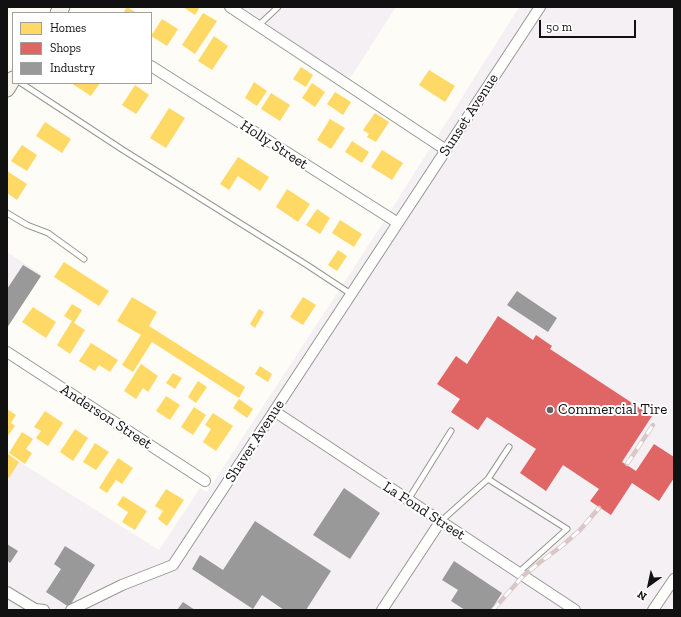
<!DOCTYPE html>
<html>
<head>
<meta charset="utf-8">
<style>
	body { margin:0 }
	#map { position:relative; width:681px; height:617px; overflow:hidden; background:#fdfcf7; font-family:"Zilla Slab",serif }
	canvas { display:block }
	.frame { position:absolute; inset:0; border:8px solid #111; pointer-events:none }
	.legend { position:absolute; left:12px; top:12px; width:140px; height:72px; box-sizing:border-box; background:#fff; border:1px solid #a0a0a0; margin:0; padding:5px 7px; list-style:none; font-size:12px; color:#111 }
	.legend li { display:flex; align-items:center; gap:8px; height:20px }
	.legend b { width:20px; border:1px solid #a0a0a0 }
	.north { position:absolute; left:629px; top:565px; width:40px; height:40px; -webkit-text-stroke:3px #fff; paint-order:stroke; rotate:213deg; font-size:11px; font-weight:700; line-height:16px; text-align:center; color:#111 }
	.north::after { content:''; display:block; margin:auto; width:14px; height:18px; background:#111; clip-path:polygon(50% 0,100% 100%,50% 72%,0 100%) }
	.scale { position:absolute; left:539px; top:20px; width:97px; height:18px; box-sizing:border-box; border:2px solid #111; border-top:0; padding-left:5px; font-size:12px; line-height:14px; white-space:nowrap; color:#111; -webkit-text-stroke:3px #fff; paint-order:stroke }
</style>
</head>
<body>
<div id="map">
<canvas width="681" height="617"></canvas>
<div class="frame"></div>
<ul class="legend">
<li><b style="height:11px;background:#ffd966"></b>Homes</li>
<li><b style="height:11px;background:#e06666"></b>Shops</li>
<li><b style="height:11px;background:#999"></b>Industry</li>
</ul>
<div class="north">N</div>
<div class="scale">50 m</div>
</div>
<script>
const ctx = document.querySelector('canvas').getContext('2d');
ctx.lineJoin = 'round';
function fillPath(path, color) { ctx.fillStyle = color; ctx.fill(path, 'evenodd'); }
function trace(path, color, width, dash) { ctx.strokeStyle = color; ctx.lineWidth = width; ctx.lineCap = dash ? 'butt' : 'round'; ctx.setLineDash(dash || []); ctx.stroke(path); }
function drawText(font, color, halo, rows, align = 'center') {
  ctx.font = font + ' "Zilla Slab",serif'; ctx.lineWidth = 4; ctx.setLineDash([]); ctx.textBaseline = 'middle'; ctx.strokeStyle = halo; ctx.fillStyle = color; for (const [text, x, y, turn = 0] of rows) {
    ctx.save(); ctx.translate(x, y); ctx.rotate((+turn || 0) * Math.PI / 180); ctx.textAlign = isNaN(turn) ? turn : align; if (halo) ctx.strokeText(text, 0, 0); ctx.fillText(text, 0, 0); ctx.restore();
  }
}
fillPath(new Path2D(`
	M243 7H396L349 80Z
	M519 7H674V610H7V454L159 550 200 488 207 492 381 226Z
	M7 252 41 274 7 326Z`), '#f5f0f3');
fillPath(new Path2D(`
	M127 7 137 13H123Z
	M183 7H200L195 15Z
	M203 13 217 21 195 54 182 45Z
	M162 19 178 29 167 46 151 36Z
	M214 36 228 46 212 70 198 61Z
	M301 67 313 75 306 87 293 79Z
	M429 70 455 86 445 102 419 85Z
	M254 82 267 91 257 106 245 98Z
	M71 83H100L91 96Z
	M312 83 325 92 315 107 302 98Z
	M135 85 149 95 136 114 122 105Z
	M335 92 351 102 343 115 327 104Z
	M271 93 290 105 280 121 261 109Z
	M169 108 185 118 166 148 150 138Z
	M375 113 389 122 376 142 367 137 369 134 363 130Z
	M330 119 345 128 331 149 317 140Z
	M45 122 71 139 62 153 36 136Z
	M352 141 369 152 362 163 345 152Z
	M22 145 37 155 27 171 11 161Z
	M382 150 403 163 392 180 371 167Z
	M238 157 269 177 260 191 238 176 229 190 220 184Z
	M7 171 27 184 17 200 7 193Z
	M287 189 310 204 298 222 276 207Z
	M317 209 330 218 320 234 306 225Z
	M340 220 362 234 354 247 332 233Z
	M338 250 347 256 337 271 328 265Z
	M64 262 109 291 99 306 54 277Z
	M132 297 157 312 149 326 245 387 239 398 152 342 133 372 122 365 141 335 117 321Z
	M303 297 316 305 303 325 290 317Z
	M72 304 82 310 74 323 85 330 70 354 57 345 72 321 64 316Z
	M33 307 56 322 46 338 22 322Z
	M259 309 264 312 255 328 250 324Z
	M91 343 118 360 110 372 99 365 95 371 79 361Z
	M141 364 158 376 148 392 143 388 136 399 124 391Z
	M260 366 272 374 268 382 255 374Z
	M173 373 182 378 175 389 166 383Z
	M198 381 207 387 196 403 188 397Z
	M166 396 180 405 170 420 156 411Z
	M239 399 253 409 247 418 233 408Z
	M194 407 206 415 193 435 181 427Z
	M7 409 16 415 11 423 15 426 7 437Z
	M45 411 63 423 48 446 36 438 41 431 34 427Z
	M213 413 233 426 216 451 203 442 211 429 205 425Z
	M75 429 88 438 73 461 60 452Z
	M22 432 33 439 26 449 32 453 25 464 9 453Z
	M95 443 109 452 96 470 83 462Z
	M8 454 19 462 9 478 7 476Z
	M118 458 133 468 122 484 116 480 107 493 99 488Z
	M166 489 184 500 167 526 158 519 163 511 155 506Z
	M123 496 147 511 135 530 122 522 128 512 117 505Z`), '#ffd966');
fillPath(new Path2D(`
	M498 316 533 340 536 335 552 346 550 349 652 416 622 462 636 471 654 444 674 457V478L659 501 632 483 611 515 590 501 599 489 563 465 546 491 520 473 536 449 487 417 478 430 451 412 460 399 437 384 456 356 467 364Z`), '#e06666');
fillPath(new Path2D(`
	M23 265 41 276 7 328V289Z
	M517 291 557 318 548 332 507 305Z
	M344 488 380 513 350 559 313 535Z
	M255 521 331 571 306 610H284L262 595 253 609 192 569 200 555 223 570Z
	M7 544 18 551 10 563 7 560Z
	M65 546 95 565 69 607 46 592 61 569 54 564Z
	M454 561 502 593 491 610H465L451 601 458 590 442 580Z
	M183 602 195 610H177Z`), '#999');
const lane = new Path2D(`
	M258 26 278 7
	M21 83 123 150 307 265 351 294
	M7 213 27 225 48 233 84 259
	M509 447 488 479 567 529 518 573
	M408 500 451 431
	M440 522 488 479`);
const street = new Path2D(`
	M230 7 446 150
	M151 66 398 223
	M7 352 205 481
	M274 411 575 610
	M7 592 35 609 44 610
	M71 610 122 585 173 565 540 7
	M382 610 440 522
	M653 610 674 579`);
const secondary = new Path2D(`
	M58 13 62 7
	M7 89 13 79`);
trace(lane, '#979795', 7);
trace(street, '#979795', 12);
trace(secondary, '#8e8d8b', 17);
trace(lane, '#fffffe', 5);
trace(street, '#fffffe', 10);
trace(secondary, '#f6f4eb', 15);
const rail = new Path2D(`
	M627 464 653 425
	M493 610 523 576 539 563 563 545 580 530 599 508`);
trace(rail, '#d9c6c7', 4.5);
trace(rail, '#fff', 3, [9]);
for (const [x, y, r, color] of [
	[550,410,4,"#646362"]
]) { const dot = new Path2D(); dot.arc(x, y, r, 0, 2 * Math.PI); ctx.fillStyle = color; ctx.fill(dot); trace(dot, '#fff', 1.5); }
drawText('15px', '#111', '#fff', [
	["Sunset Avenue",469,115,-57],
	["Holly Street",274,145,33],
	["Anderson Street",106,417,33],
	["Shaver Avenue",255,441,-57],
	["La Fond Street",424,511,33]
]);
drawText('15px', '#111', '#fff', [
	["Commercial Tire",558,410]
], 'left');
</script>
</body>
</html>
